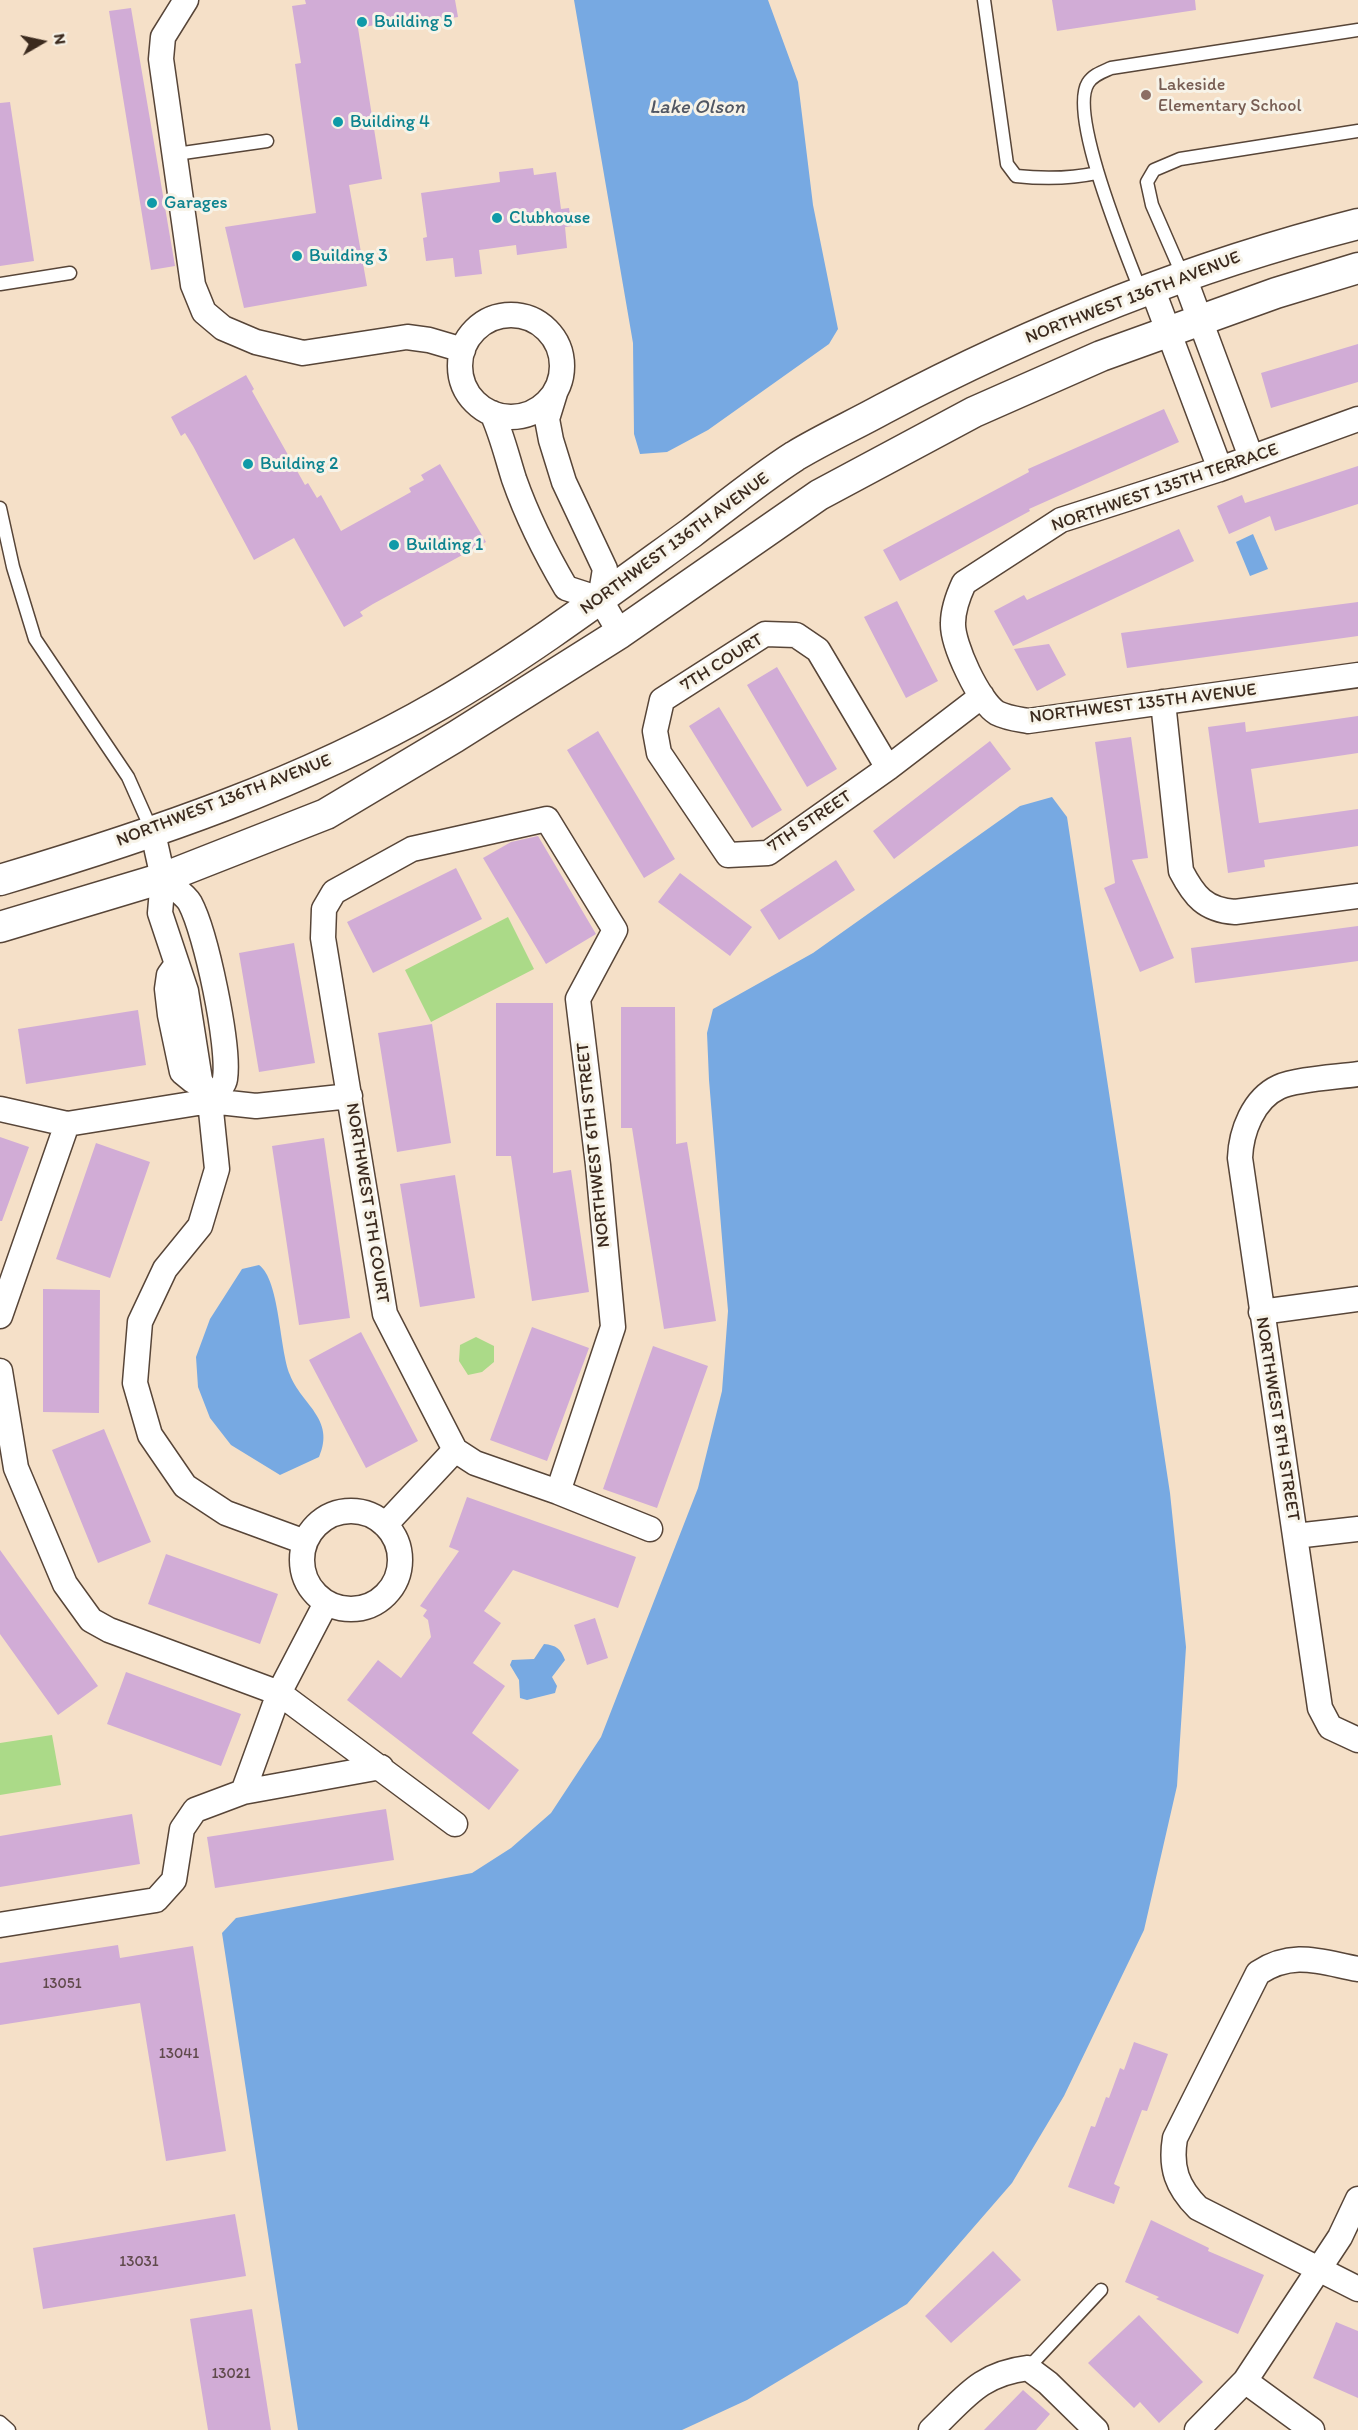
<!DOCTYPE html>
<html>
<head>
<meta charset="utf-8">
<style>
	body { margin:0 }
	#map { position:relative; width:1358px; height:2430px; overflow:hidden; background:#f5e0c8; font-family:Itim,sans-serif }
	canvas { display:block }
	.north { position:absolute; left:12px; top:12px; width:60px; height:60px; -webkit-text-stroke:4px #f7f3e8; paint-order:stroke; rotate:81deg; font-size:16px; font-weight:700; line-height:24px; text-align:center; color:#3b2a1e }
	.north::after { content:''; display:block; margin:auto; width:21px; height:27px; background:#3b2a1e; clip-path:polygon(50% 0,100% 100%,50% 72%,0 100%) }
</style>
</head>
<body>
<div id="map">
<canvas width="1358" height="2430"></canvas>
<div class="north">N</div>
</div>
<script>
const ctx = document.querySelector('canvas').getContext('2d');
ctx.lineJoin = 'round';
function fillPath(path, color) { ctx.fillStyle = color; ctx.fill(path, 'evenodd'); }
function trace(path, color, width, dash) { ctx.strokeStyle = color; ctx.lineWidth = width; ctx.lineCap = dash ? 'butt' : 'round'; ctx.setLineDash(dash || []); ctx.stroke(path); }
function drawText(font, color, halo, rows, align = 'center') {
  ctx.font = font + ' Itim,sans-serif'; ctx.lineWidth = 6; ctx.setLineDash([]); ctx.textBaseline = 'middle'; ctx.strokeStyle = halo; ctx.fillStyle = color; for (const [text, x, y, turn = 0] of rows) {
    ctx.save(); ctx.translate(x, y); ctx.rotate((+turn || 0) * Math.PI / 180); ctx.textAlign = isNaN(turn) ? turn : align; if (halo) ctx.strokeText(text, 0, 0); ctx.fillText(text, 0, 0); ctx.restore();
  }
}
fillPath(new Path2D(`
	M508 917 534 969 431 1022 405 970Z
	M476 1337 494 1346V1362L482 1372 468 1375 459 1361 460 1345Z
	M52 1735 61 1785 0 1795V1743Z`), '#abda88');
fillPath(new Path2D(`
	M574 0H768L798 82 813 205 838 329 829 344 708 430 667 452 640 454 634 434 633 343Z
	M1253 534 1268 569 1250 576 1236 542Z
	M1052 797 1067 817 1170 1493 1186 1647 1177 1786 1144 1930 1064 2096 1012 2183 907 2304 747 2400 682 2430H298L222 1933 236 1918 472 1873 511 1848 551 1813 601 1737 698 1488 722 1391 728 1311 709 1080 707 1033 713 1009 813 953 1020 806Z
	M259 1265C280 1280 279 1348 290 1375 301 1404 336 1419 319 1457L280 1475 231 1445 210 1418 198 1387 196 1357 210 1319 242 1269Z
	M544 1644C556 1645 561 1649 565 1660L552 1677 557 1686 555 1693 527 1700 520 1698 519 1680 510 1665 512 1660 534 1659Z`), '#77a9e2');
fillPath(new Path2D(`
	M305 0H455L458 17 421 23V17L358 28 382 179 349 185 367 286 244 308 225 227 316 213 295 64 301 63 292 6 306 4Z
	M1052 0H1195L1196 10 1057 31Z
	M131 8 175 266 151 270 109 11Z
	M10 102 34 261 0 266V103Z
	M533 168 534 175 556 172 561 209 569 208 572 226 565 227 567 248 517 255 516 245 479 250 482 274 455 277 453 258 426 261 423 238 427 237 421 193 500 182 499 172Z
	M1358 344V382L1271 408 1261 373Z
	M246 375 254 389 252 391 305 485 308 483 317 498 321 495 341 531 411 492 409 488 424 480 421 475 440 464 486 542 373 604 360 612 363 616 344 627 294 538 254 560 193 446 185 433 181 436 171 417Z
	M1164 409 1179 442 1029 509 1030 511 900 581 883 550 1029 472 1028 469Z
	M1358 466V504L1275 531 1270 516 1229 534 1217 506 1242 495 1245 503Z
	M1179 529 1194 561 1013 646 994 611 1024 595 1027 600Z
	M897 601 938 681 906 698 864 617Z
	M1358 602V636L1127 668 1121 633Z
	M1049 644 1066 675 1037 691 1014 649Z
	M777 667 837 769 807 787 747 685Z
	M719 707 782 810 752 828 689 726Z
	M1358 716V753L1251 769 1259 823 1358 809V846L1264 860 1265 867 1228 873 1208 727 1245 722 1246 732Z
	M598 731 675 859 644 878 567 750Z
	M1131 737 1148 858 1132 860 1174 958 1140 972 1104 888 1115 883 1095 742Z
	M990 741 1011 769 894 859 873 831Z
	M538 836 596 934 546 964 483 858 511 842Z
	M836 860 855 890 779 940 760 910Z
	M456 868 482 919 373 973 347 922Z
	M680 873 752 927 730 956 658 902Z
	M1358 926V961L1195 983 1191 948Z
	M294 943 315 1063 259 1072 239 953Z
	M496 1003H553V1173L571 1170 589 1292 532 1301 511 1156H496Z
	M621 1007H675L676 1144 687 1142 716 1321 664 1329 632 1128H621Z
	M138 1010 146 1065 26 1084 18 1029Z
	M432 1024 451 1143 397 1152 378 1033Z
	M0 1137 29 1147 2 1221H0Z
	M324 1138 350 1318 299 1325 272 1146Z
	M96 1143 150 1162 110 1278 56 1259Z
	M455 1175 475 1298 420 1307 400 1184Z
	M43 1289 100 1290 99 1413 43 1412Z
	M532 1327 589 1348 547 1461 490 1440Z
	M361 1332 418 1441 366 1468 309 1360Z
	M653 1346 708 1366 657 1508 603 1489Z
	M104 1429 151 1542 98 1563 52 1450Z
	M467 1497 636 1557 618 1608 513 1570 484 1611 501 1623 473 1663 505 1686 472 1733 519 1770 489 1810 347 1700 378 1660 401 1678 431 1637 428 1620 423 1616 427 1610 420 1606 459 1551 449 1547Z
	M0 1550 98 1686 58 1715 0 1634Z
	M166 1554 278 1594 260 1644 148 1604Z
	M595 1618 608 1658 587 1665 574 1625Z
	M126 1672 241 1714 221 1766 107 1724Z
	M386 1809 394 1860 215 1888 207 1837Z
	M132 1814 140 1864 0 1887V1836Z
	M118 1945 120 1958 193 1946 226 2151 166 2161 140 2003 0 2025V1963Z
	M1134 2042 1168 2054 1147 2111 1142 2110 1114 2184 1120 2187 1114 2204 1068 2187 1091 2126 1095 2127 1106 2097 1109 2098 1120 2068 1124 2070Z
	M235 2214 246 2276 43 2309 33 2248Z
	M1151 2220 1209 2248 1208 2251 1264 2275 1238 2334 1156 2299 1159 2297 1125 2282Z
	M993 2251 1021 2280 951 2343 925 2316Z
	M252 2309 271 2430H208L190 2319Z
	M1139 2315 1203 2382 1159 2423 1140 2402 1134 2408 1088 2363Z
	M1336 2322 1358 2331V2398L1313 2378Z
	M1023 2390 1050 2414 1036 2430H984Z`), '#d1acd6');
const service = new Path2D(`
	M984 0 1007 164 1016 176C1044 179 1069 179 1097 173
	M176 154 267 141
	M1183 276 1152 205 1147 182 1154 170 1180 159 1358 131
	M0 284 70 273
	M1141 292C1127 255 1068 115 1088 83 1093 75 1102 72 1111 68L1358 30
	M0 508 13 567 35 639 128 777 152 831
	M1028 2368 1101 2290
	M0 2422 9 2430`);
const minor = new Path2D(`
	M186 0 163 37 161 59 193 285 204 312 223 328 256 342 303 353 407 337 429 340 463 350
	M1184 277 1251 457
	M1152 288 1220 469
	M460 366a51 51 0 1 1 102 0a51 51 0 1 1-102 0Z
	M555 393 547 419 551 440 564 482 605 569 600 599
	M492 413C502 435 507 457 514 479 527 516 546 554 566 588L600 599 620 633
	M1358 419 1220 469 1061 520 964 583C958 596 953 609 953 623 952 644 979 702 997 713 1007 718 1017 719 1028 721L1358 675
	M1163 702 1181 871C1194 896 1205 910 1235 912L1358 896
	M888 768 818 650 796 635 765 634 662 700 655 731 659 753 728 855 768 853 888 768 982 696
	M153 833 163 878 160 913 186 991 200 1080 210 1101 217 1169 200 1226 165 1269 140 1322 135 1383 150 1435 185 1486 226 1513 305 1542
	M163 878C171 886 185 894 190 903 206 933 230 1046 225 1079 224 1086 215 1095 210 1101
	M177 964 169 975 167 989 170 1015 182 1072 193 1081 200 1080
	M1358 1074C1338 1077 1296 1079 1279 1087 1253 1099 1241 1132 1240 1158L1320 1708 1330 1727 1358 1740
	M0 1109 67 1124 210 1101 256 1106 350 1096
	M1261 1312 1358 1299
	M0 1316 67 1124
	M0 1371 16 1468 65 1584 91 1620 109 1630 279 1693 455 1824
	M455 1450 475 1463 558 1492 650 1529
	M302 1560a49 49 0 1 1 98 0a49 49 0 1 1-98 0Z
	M385 1525 455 1450 385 1314 323 938 324 909 334 892 412 849 547 819 615 930 578 999 598 1165 613 1327 558 1492
	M1295 1536 1358 1529
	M243 1792 381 1767
	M0 1925 156 1900 174 1880 182 1829 195 1810 243 1792 279 1693 326 1603
	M1358 1969C1320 1962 1293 1950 1258 1973L1175 2138C1170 2168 1177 2187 1198 2208L1358 2289
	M1245 2381 1312 2430
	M931 2430C965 2398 979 2374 1028 2368L1048 2383 1096 2430
	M1197 2430 1245 2381 1340 2237 1358 2199`);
const tertiary = new Path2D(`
	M0 880C151 835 302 784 439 705 527 654 608 593 691 533 725 507 759 479 795 456 823 439 854 425 883 409 1034 329 1192 266 1358 224
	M0 927 163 878 326 814 455 737 620 633 819 495 974 412 1101 356 1276 293 1358 268`);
trace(service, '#574538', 15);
trace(minor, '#574538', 27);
trace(tertiary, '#574538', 33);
trace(service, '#fff', 12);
trace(minor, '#fff', 24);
trace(tertiary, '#fff', 30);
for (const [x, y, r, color] of [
	[362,22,6,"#0f9aa8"],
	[1146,95,6,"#8d6e63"],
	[338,122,6,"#0f9aa8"],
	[152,203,6,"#0f9aa8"],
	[497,218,6,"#0f9aa8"],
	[297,256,6,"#0f9aa8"],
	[248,464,6,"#0f9aa8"],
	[394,545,6,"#0f9aa8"]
]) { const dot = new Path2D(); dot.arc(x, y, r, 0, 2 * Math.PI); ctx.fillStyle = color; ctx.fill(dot); trace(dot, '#f7f3e8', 2); }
drawText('15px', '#604a4c', null, [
	["13051",62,1984],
	["13041",179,2054],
	["13031",139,2262],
	["13021",231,2374]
]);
drawText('18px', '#0d838f', '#f7f3e8', [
	["Building 5",374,22],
	["Building 4",350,122],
	["Garages",164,203],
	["Clubhouse",509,218],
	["Building 3",309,256],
	["Building 2",260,464],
	["Building 1",406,545]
], 'left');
drawText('18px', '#785e54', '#f7f3e8', [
	["Lakeside",1158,85],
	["Elementary School",1158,106]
], 'left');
drawText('18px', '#3b2a1e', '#f7f3e8', [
	["NORTHWEST 136TH AVENUE",1133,298,-21],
	["NORTHWEST 135TH TERRACE",1165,488,-19],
	["NORTHWEST 136TH AVENUE",675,544,-36],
	["7TH COURT",722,663,-32],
	["NORTHWEST 135TH AVENUE",1143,704,-7],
	["NORTHWEST 136TH AVENUE",224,801,-21],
	["7TH STREET",810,822,-34],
	["NORTHWEST 6TH STREET",594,1145,-96],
	["NORTHWEST 5TH COURT",367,1203,81],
	["NORTHWEST 8TH STREET",1277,1419,81]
]);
drawText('italic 20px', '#505663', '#f7f3e8', [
	["Lake Olson",697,108]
]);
</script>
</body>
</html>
